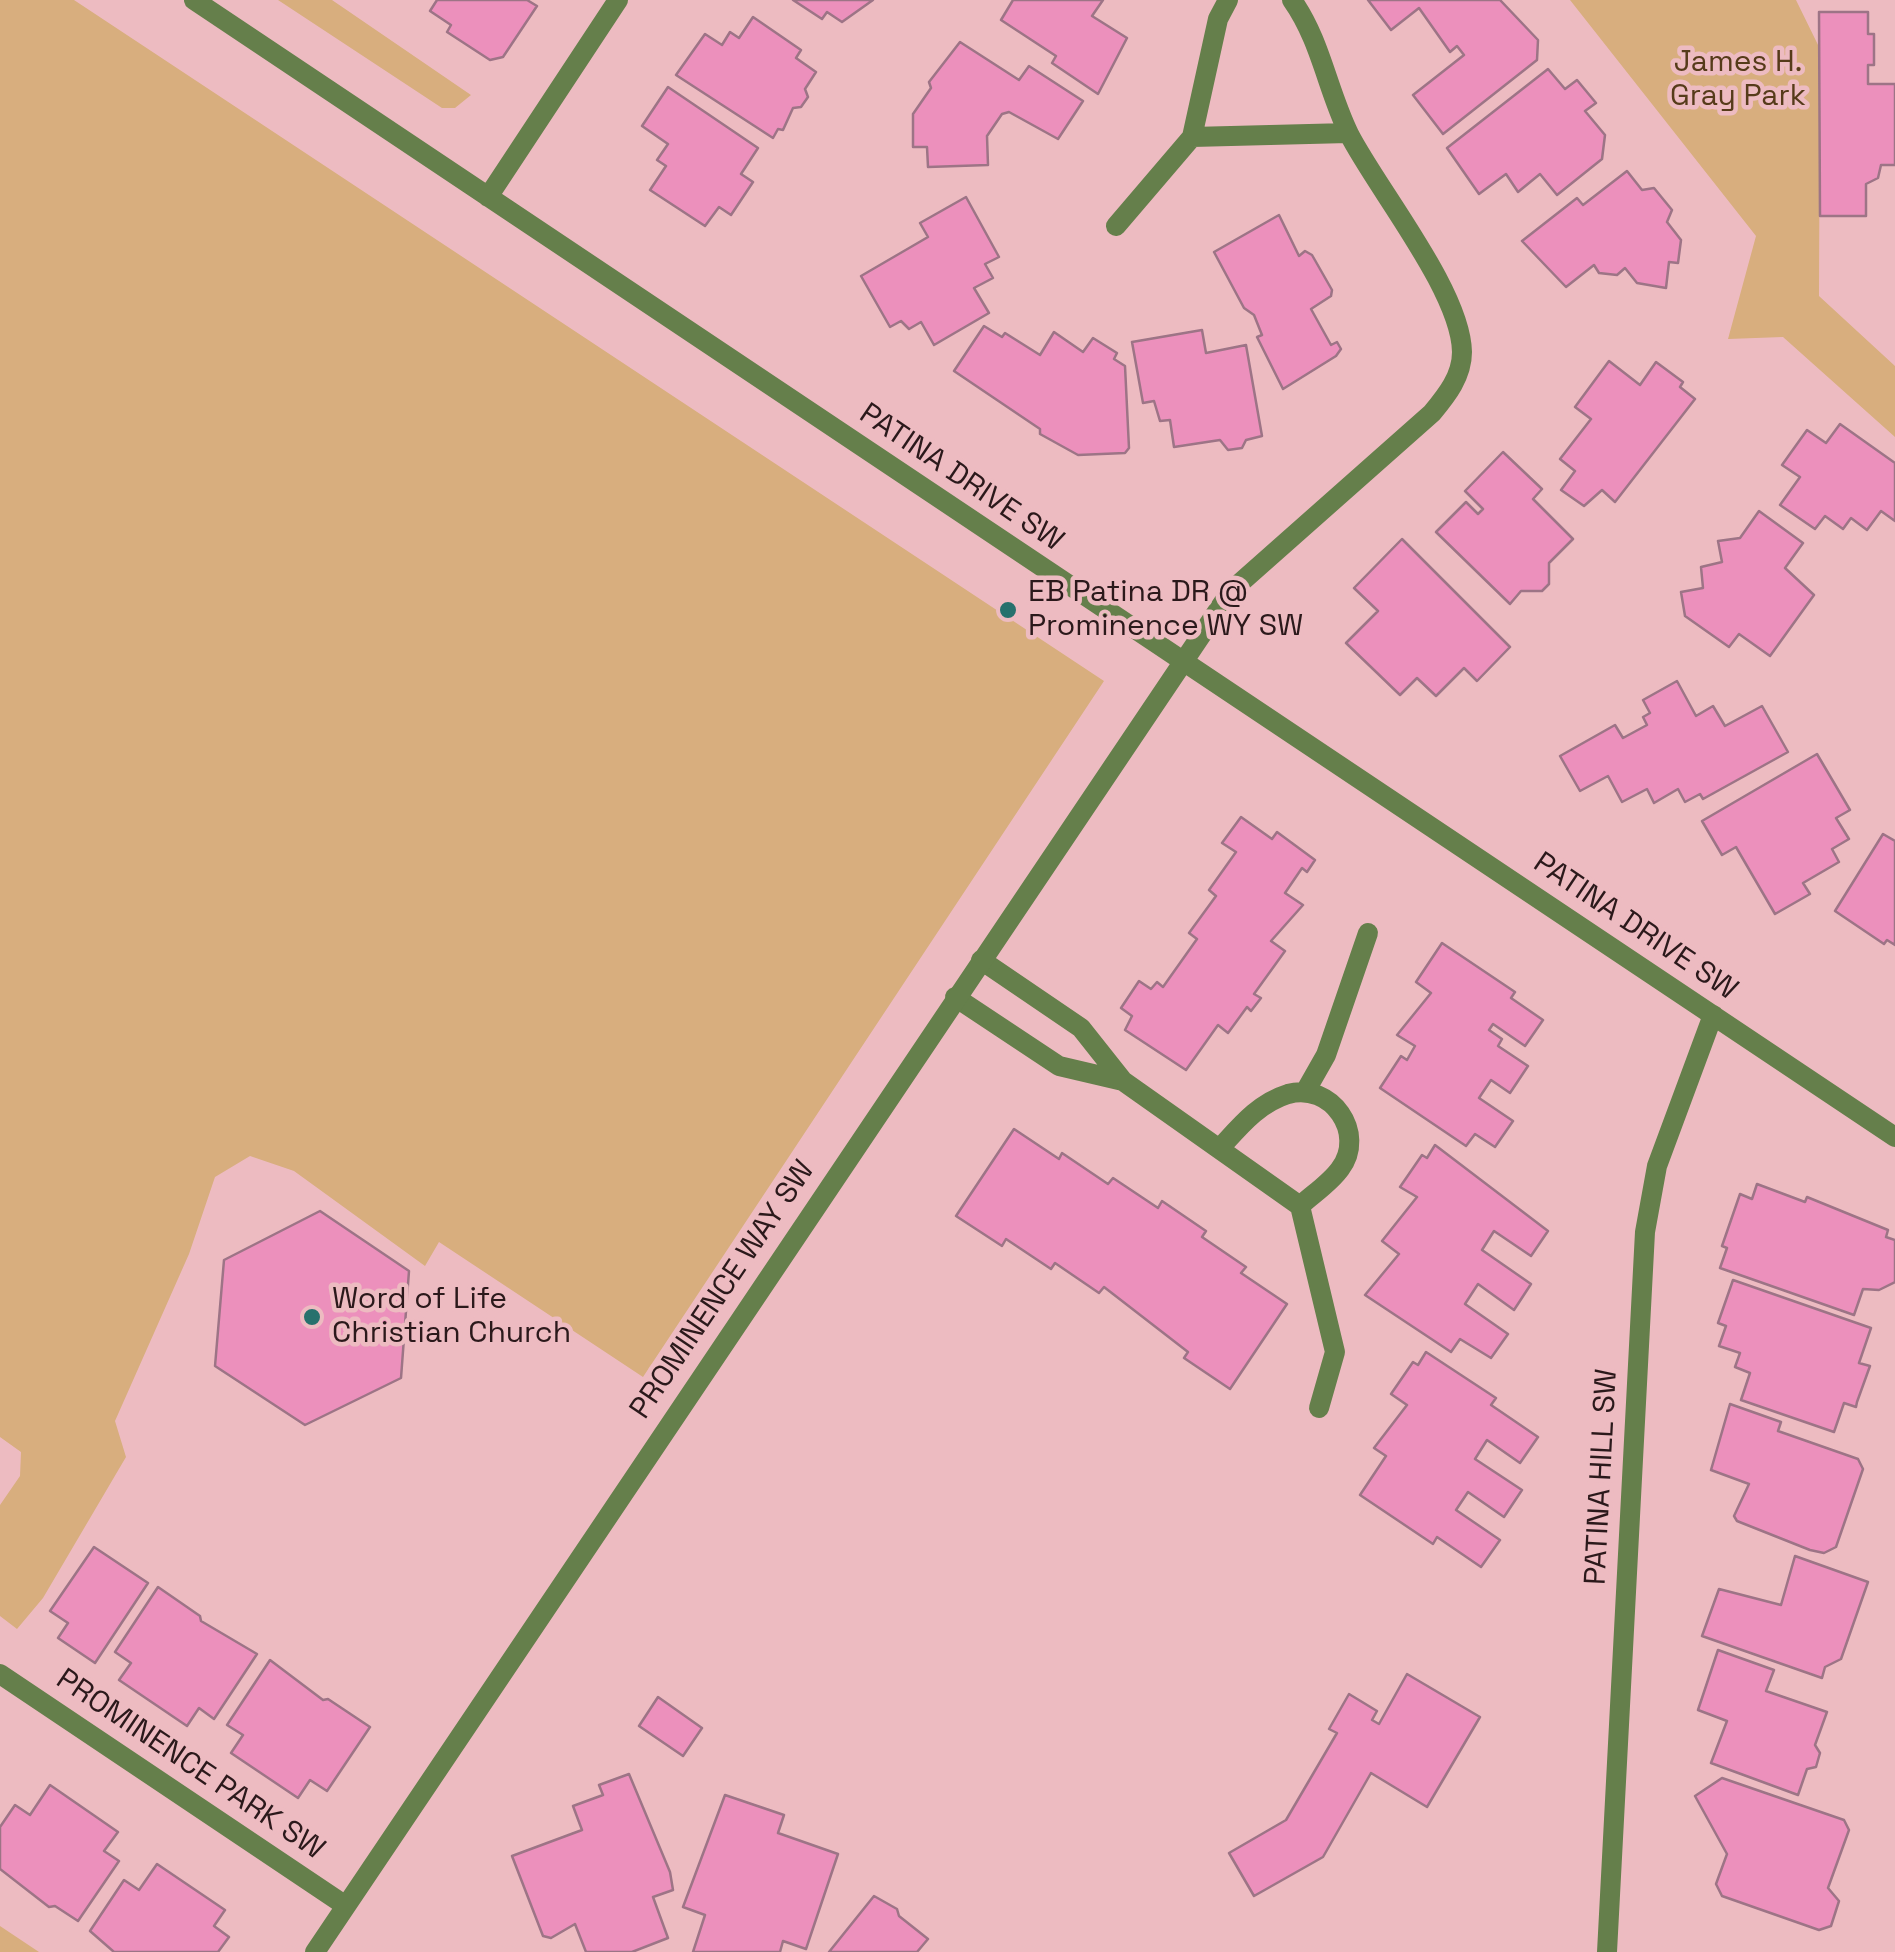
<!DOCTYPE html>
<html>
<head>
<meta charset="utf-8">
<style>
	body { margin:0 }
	canvas { display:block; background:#edbbc1 }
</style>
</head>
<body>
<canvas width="1895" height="1952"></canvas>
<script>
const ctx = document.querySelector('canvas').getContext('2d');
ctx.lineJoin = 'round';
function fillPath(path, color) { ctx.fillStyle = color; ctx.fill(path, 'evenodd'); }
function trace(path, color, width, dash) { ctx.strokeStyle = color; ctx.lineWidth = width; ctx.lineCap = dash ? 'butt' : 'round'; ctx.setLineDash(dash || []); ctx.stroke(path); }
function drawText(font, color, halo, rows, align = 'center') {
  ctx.font = font + ' "Space Grotesk",sans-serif'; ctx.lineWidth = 9; ctx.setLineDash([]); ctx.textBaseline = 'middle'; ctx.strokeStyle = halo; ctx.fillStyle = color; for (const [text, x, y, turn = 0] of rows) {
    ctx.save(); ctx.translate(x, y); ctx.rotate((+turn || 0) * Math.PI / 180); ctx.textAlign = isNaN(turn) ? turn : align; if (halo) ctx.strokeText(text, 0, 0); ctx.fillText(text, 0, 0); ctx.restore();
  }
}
fillPath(new Path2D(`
	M0 0H74L1104 681 643 1377 439 1242 425 1266 294 1171 250 1156 215 1177 189 1254 115 1421 126 1457 43 1598 17 1629 0 1616V1505L20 1476 21 1452 0 1437Z
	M278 0H332L471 95 455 108H442Z
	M1570 0H1796L1820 49 1819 296 1895 366V437L1783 337 1728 339 1756 236Z
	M0 1926 39 1952H0Z`), '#d8ae7e');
const building = new Path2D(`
	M437 0H527L537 6 503 57 490 60 447 32 451 25 430 11Z
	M793 0H873L842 22 827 12 822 19Z
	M1013 0H1103L1092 16 1127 38 1098 94 1052 63 1056 56 1001 20Z
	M1368 0H1500L1538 40 1537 60 1443 134 1413 95 1464 55 1457 46 1450 52 1419 8 1391 30Z
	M1819 12H1868V34H1874V65H1868V84H1895V165H1881L1878 178 1866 184V216H1820Z
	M753 17 801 50 796 58 816 72 805 89 808 97 801 107 793 108 783 130 778 129 773 138 676 75 705 34 722 45 730 32 739 38Z
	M960 42 1019 80 1029 66 1083 101 1058 139 1009 112 1002 114 987 136 988 165 928 167 927 147H913V114L931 88 929 82Z
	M1548 69 1565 89 1577 80 1596 103 1585 111 1605 135 1602 159 1557 195 1540 174 1518 192 1506 174 1479 194 1447 148Z
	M668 87 758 148 741 174 753 182 731 215 719 207 705 226 650 190 666 166 657 160 668 144 642 126Z
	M1627 171 1642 190 1654 188 1672 210 1667 222 1681 240 1678 263 1669 262 1666 288 1637 283 1625 268 1617 275 1599 273 1594 265 1566 287 1522 241 1577 198 1583 205Z
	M966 197 999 257 985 264 993 278 974 288 989 313 934 345 921 322 909 329 901 321 890 327 861 276 928 237 920 223Z
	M1279 215 1299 256 1305 251 1312 255 1332 290 1331 296 1311 309 1331 345 1337 342 1341 349 1336 356 1283 389 1257 337 1262 335 1254 315 1244 308 1214 252Z
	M984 326 1002 337 1005 333 1040 355 1054 332 1083 352 1093 338 1117 353 1114 359 1125 366 1129 448 1125 453 1078 455 1040 434V429L954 371Z
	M1202 330 1206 353 1246 345 1262 436 1246 440 1242 448 1228 450 1220 440 1174 447 1170 420 1160 421 1154 401 1143 403 1132 342Z
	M1609 361 1640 385 1656 362 1683 382 1680 387 1695 399 1615 502 1602 490 1584 506 1561 490 1575 471 1560 459 1591 419 1575 407Z
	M1840 424 1895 463V521L1881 511 1867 530 1851 518 1843 529 1825 516 1815 529 1780 505 1800 477 1782 465 1807 430 1826 443Z
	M1503 452 1542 489 1533 499 1573 539 1549 563V584L1542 591H1521L1510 604 1436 532 1466 502 1478 514 1483 509 1465 491Z
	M1759 511 1803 543 1785 568 1814 595 1770 656 1739 634 1729 647 1685 616 1681 592 1703 588 1701 567 1722 562 1718 541 1740 538Z
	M1402 539 1510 647 1477 681 1464 668 1436 696 1417 678 1400 695 1346 643 1378 611 1354 588Z
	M1677 681 1696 716 1713 706 1725 726 1762 706 1788 752 1703 799 1700 794 1685 802 1678 789 1654 803 1647 789 1622 802 1608 776 1580 791 1560 756 1615 725 1623 738 1647 725 1643 717 1650 713 1643 700Z
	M1817 754 1850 810 1836 818 1849 839 1832 849 1839 862 1803 883 1810 894 1775 914 1736 847 1722 855 1702 821Z
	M1241 817 1272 839 1277 832 1315 860 1307 872 1302 868 1285 893 1303 905 1271 941 1285 951 1254 994 1261 998 1251 1011 1247 1007 1228 1033 1218 1025 1186 1070 1125 1030 1132 1016 1121 1008 1139 981 1151 989 1157 982 1163 987 1197 939 1189 933 1216 896 1209 890 1236 852 1222 843Z
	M1883 834 1895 841V945L1887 940 1884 944 1835 911Z
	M1442 943 1515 992 1511 998 1543 1020 1525 1046 1493 1024 1489 1030 1502 1039 1498 1046 1528 1066 1510 1093 1491 1080 1479 1098 1513 1121 1495 1147 1475 1134 1466 1146 1380 1088 1401 1056 1407 1060 1415 1046 1397 1035 1431 993 1416 982Z
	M1014 1129 1059 1159 1062 1153 1108 1184 1113 1178 1158 1208 1162 1201 1206 1231 1202 1237 1246 1267 1241 1273 1287 1304 1230 1389 1184 1358 1188 1352 1104 1287 1099 1293 1055 1263 1051 1269 1006 1239 1002 1246 956 1216Z
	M1435 1145 1548 1231 1531 1256 1494 1231 1482 1250 1531 1284 1514 1310 1478 1284 1465 1304 1508 1334 1491 1358 1460 1339 1451 1352 1365 1295 1399 1254 1382 1241 1417 1197 1400 1187 1422 1155 1427 1158Z
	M1757 1184 1805 1202 1807 1197 1888 1230 1886 1237 1895 1240V1282L1879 1290 1863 1289 1854 1315 1720 1268 1727 1248 1722 1246 1740 1194 1752 1199Z
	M320 1211 409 1271 401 1378 305 1425 215 1366 224 1260Z
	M1733 1280 1871 1328 1859 1363 1870 1366 1857 1402 1856 1407 1844 1403 1834 1432 1741 1400 1750 1373 1735 1367 1740 1353 1719 1346 1726 1326 1718 1323Z
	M1426 1352 1496 1398 1491 1405 1538 1437 1520 1463 1487 1440 1475 1459 1522 1490 1504 1517 1468 1492 1456 1510 1500 1540 1481 1567 1437 1537 1433 1544 1360 1495 1386 1456 1374 1448 1407 1405 1391 1394 1413 1362 1418 1365Z
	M1730 1404 1781 1422 1778 1431 1858 1459 1863 1469 1836 1547 1824 1553 1810 1550 1737 1521 1734 1516 1749 1484 1711 1470Z
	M94 1547 148 1583 95 1663 58 1638 68 1623 50 1611Z
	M1795 1556 1868 1582 1841 1659 1825 1667 1822 1678 1702 1636 1719 1589 1781 1605Z
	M158 1587 200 1616 201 1621 257 1654 214 1719 199 1708 187 1726 119 1680 131 1663 115 1652Z
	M1718 1650 1774 1670 1766 1691 1827 1712 1815 1745 1820 1753 1816 1767 1807 1769 1798 1795 1711 1763 1727 1721 1698 1710Z
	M270 1660 323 1700 328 1699 370 1727 327 1791 310 1780 298 1798 231 1753 243 1735 227 1725Z
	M1407 1674 1480 1717 1427 1807 1371 1773 1323 1857 1254 1896 1229 1853 1286 1820 1337 1733 1329 1729 1349 1694 1377 1711 1372 1720 1379 1724Z
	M658 1697 702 1728 683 1756 639 1726Z
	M629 1774 670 1872 673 1890 653 1897 668 1938 632 1952H586L575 1924 551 1938 543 1936 512 1856 582 1830 573 1806 603 1795 599 1785Z
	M1722 1778 1844 1820 1849 1830 1828 1888 1839 1901 1831 1926 1819 1930 1722 1896 1716 1884 1727 1854 1695 1796Z
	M50 1785 118 1832 104 1851 119 1861 78 1921 55 1906 49 1907 0 1869V1827L15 1805 30 1815Z
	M725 1795 784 1815 778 1833 838 1854 806 1949 783 1941 780 1952H693L705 1915 683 1907Z
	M157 1864 225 1910 214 1926 229 1937 218 1952H114L90 1931 124 1880 139 1890Z
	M874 1896 897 1909 899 1916 928 1939 917 1952H829Z`);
fillPath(building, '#ec90bc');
trace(building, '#9d7486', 2.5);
trace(new Path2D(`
	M981 960 1081 1028 1123 1081 1300 1206 1335 1352 1319 1408
	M955 997 1059 1066 1123 1081
	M1305 1092 1326 1055 1368 933
	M1221 1147C1241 1125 1259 1103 1288 1094 1331 1082 1367 1133 1340 1169 1330 1183 1313 1194 1300 1206`), '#657f4b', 20);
trace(new Path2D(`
	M194 0 1895 1137
	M1192 137 1348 133
	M488 197 618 0
	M1116 226 1192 137 1218 19 1228 0
	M0 1674 346 1906
	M315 1952 1231 591 1432 413C1447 395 1462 376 1462 352 1461 291 1377 189 1349 134 1327 89 1321 41 1292 0
	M1607 1952 1645 1232 1657 1166 1713 1015`), '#657f4b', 20);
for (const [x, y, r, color] of [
	[1008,610,10,"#27716d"],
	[312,1317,10,"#27716d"]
]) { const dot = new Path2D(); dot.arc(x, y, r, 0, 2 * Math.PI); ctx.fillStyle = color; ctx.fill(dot); trace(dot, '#edbbc1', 4); }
drawText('30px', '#563b1a', '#edbbc1', [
	["James H.",1738,63],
	["Gray Park",1738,97]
]);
drawText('30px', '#2b191b', '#edbbc1', [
	["PATINA DRIVE SW",961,478,34],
	["PATINA DRIVE SW",1635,927,34],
	["PROMINENCE WAY SW",723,1290,-56],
	["PATINA HILL SW",1602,1477,-87],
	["PROMINENCE PARK SW",190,1765,34]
]);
drawText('30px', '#2b191b', '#edbbc1', [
	["EB Patina DR @",1028,593],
	["Prominence WY SW",1028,627],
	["Word of Life",332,1300],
	["Christian Church",332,1334]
], 'left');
</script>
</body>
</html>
